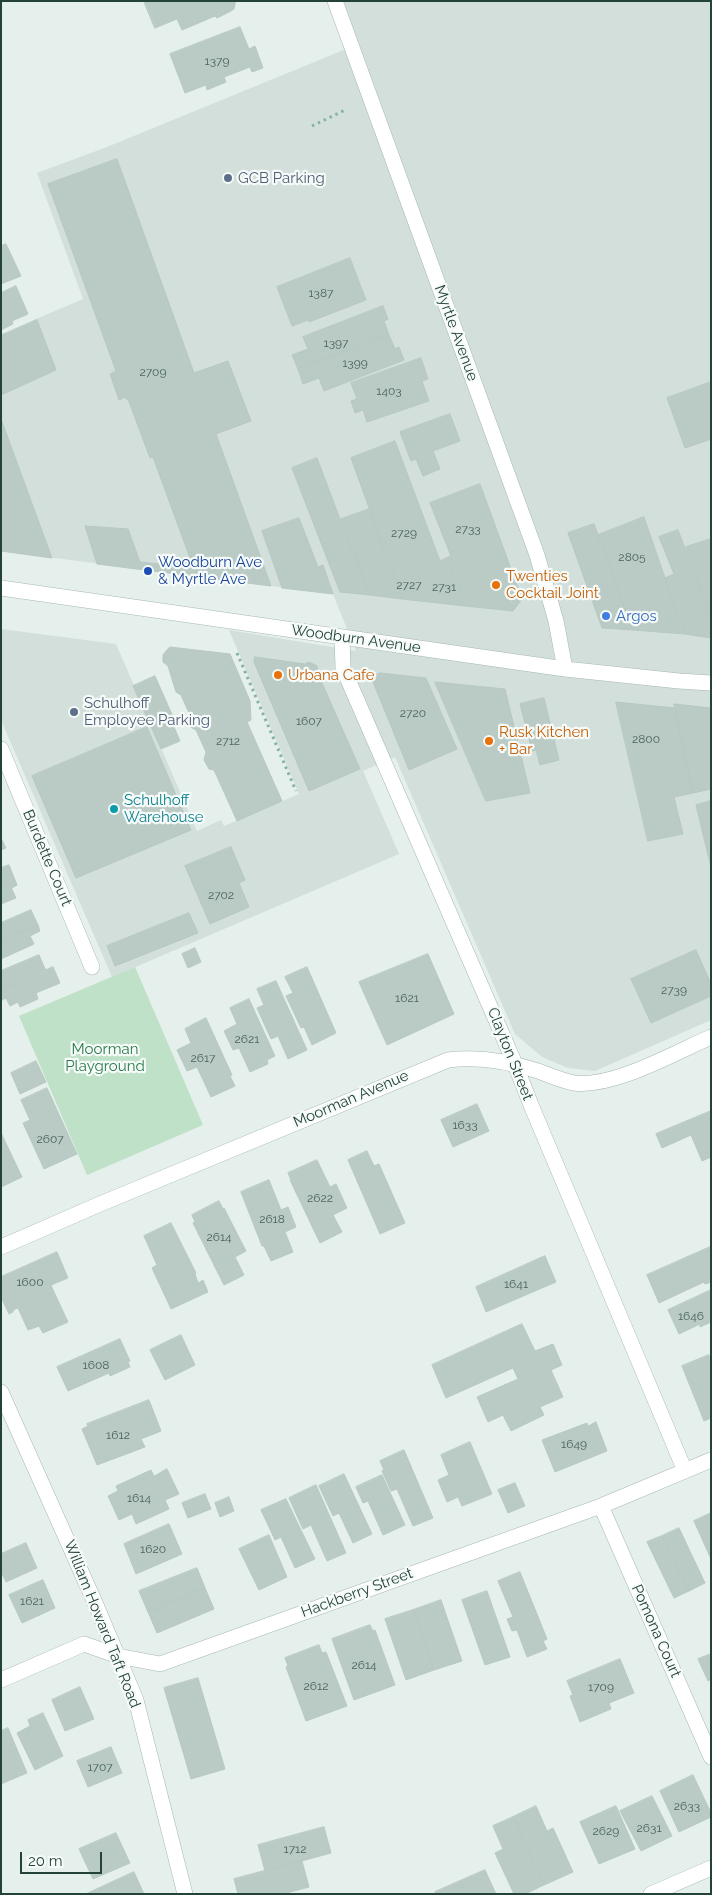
<!DOCTYPE html>
<html>
<head>
<meta charset="utf-8">
<style>
	body { margin:0 }
	#map { position:relative; width:712px; height:1895px; overflow:hidden; background:#e5efeb; font-family:Raleway,sans-serif }
	canvas { display:block }
	.frame { position:absolute; inset:0; border:2px solid #23433a; pointer-events:none }
	.scale { position:absolute; left:20px; top:1852px; width:82px; height:22px; box-sizing:border-box; border:2px solid #23433a; border-top:0; padding-left:6px; font-size:15px; line-height:18px; white-space:nowrap; color:#23433a; -webkit-text-stroke:4px #f6fbf9; paint-order:stroke }
</style>
</head>
<body>
<div id="map">
<canvas width="712" height="1895"></canvas>
<div class="frame"></div>
<div class="scale">20 m</div>
</div>
<script>
const ctx = document.querySelector('canvas').getContext('2d');
ctx.lineJoin = 'round';
function fillPath(path, color) { ctx.fillStyle = color; ctx.fill(path, 'evenodd'); }
function trace(path, color, width, dash) { ctx.strokeStyle = color; ctx.lineWidth = width; ctx.lineCap = dash ? 'butt' : 'round'; ctx.setLineDash(dash || []); ctx.stroke(path); }
function drawText(font, color, halo, rows, align = 'center') {
  ctx.font = font + ' Raleway,sans-serif'; ctx.lineWidth = 4.5; ctx.setLineDash([]); ctx.textBaseline = 'middle'; ctx.strokeStyle = halo; ctx.fillStyle = color; for (const [text, x, y, turn = 0] of rows) {
    ctx.save(); ctx.translate(x, y); ctx.rotate((+turn || 0) * Math.PI / 180); ctx.textAlign = isNaN(turn) ? turn : align; if (halo) ctx.strokeText(text, 0, 0); ctx.fillText(text, 0, 0); ctx.restore();
  }
}
fillPath(new Path2D(`
	M335 1H711V1020L595 1071 568 1068 542 1057 515 1034 395 757 363 771 399 854 112 977 1 720V629L116 644 197 831 221 820 224 826 299 794 229 630 356 651 333 594 1 551V334L83 299 37 173 107 147 351 47Z`), '#d3dfda');
fillPath(new Path2D(`
	M135 967 203 1125 87 1175 19 1016Z`), '#bee1c7');
const building = new Path2D(`
	M144 1H235V4L234 9 231 11 217 18 215 16 182 30 177 19 155 28Z
	M240 27 249 49 255 46 263 68 252 72 250 67 224 77 226 82 207 90 206 85 185 93 170 54Z
	M117 159 194 373 228 361 251 421 216 434 271 586 97 564 85 526 128 529 140 562 170 565 190 558 153 457 150 458 128 399H126L125 397 119 400 110 374 116 371 48 184Z
	M6 244 21 276 1 284V246Z
	M350 258 366 300 309 322 308 320 292 326 277 287Z
	M16 286 28 314 12 321 13 324 1 330V293Z
	M383 306 388 319 384 321 389 335 298 369 292 355 308 349 303 337Z
	M37 320 56 370 1 395V336Z
	M389 335 395 349 399 347 404 360 324 391 319 378 303 384 298 369Z
	M421 358 428 379 422 381 429 401 367 422 363 410 355 413 351 401 357 399 351 383Z
	M711 382V439L685 448 667 398Z
	M450 414 460 441 433 451 440 469 423 476 416 459 411 461 400 432Z
	M1 419 52 558 1 551Z
	M395 441 440 561 448 557 465 606 402 599 351 458Z
	M317 458 340 519 370 595 340 592 292 468Z
	M480 484 522 599 513 611 465 606 448 557 451 556 430 503Z
	M370 509 402 599 370 595 341 519Z
	M644 517 665 578 685 634 633 630 598 535Z
	M299 518 318 567 323 565 333 594 282 588 262 531Z
	M594 524 598 535 633 630 602 628 568 533Z
	M678 530 711 615V638L685 634 665 578 674 574 659 537Z
	M711 539V615L686 547Z
	M170 647 230 654 250 701 251 720 247 722 282 801 237 821 214 770 209 769 204 760 206 752 196 730 190 727 187 718 189 713 181 695 176 692 168 666 163 662V655Z
	M255 657 305 664 309 662 317 666 318 674 360 769 309 791 254 662Z
	M380 673 426 678 457 749 409 770 371 677Z
	M155 676 174 719 171 720 180 741 161 749 133 686Z
	M435 682 505 689 530 793 486 801Z
	M544 698 559 760 540 765 536 750 532 751 520 704Z
	M616 702 675 708 693 793 674 797 683 834 648 841Z
	M674 704 711 708V789L693 793Z
	M147 727 191 830 76 878 32 776Z
	M711 801V862L710 863 696 805Z
	M1 838 6 848 1 850Z
	M231 847 245 880 239 883 249 907 210 924 185 866Z
	M9 865 17 885 12 888 9 883 1 886V868Z
	M9 883 16 898 1 904V886Z
	M31 910 38 925 1 941V923Z
	M189 913 198 933 115 966 107 946Z
	M38 925 40 931 30 936 34 944 1 959V941Z
	M195 948 201 962 188 968 182 954Z
	M696 950 711 984V996L651 1023 631 979Z
	M428 954 454 1014 387 1045 359 982Z
	M39 955 46 971 1 990V971Z
	M53 967 60 983 36 993 38 999 20 1007 18 1002 10 1006 6 998 2 1000 1 990Z
	M307 967 336 1033 312 1045 304 1027 301 1028 286 996 293 993 285 977Z
	M276 981 307 1050 288 1059 278 1036 271 1039 257 1008 264 1005 257 989Z
	M249 999 275 1056 267 1060 268 1064 250 1072 239 1048 233 1050 224 1031 237 1024 230 1008Z
	M206 1018 232 1075 230 1076 235 1086 211 1097 197 1067 187 1071 177 1050 191 1043 185 1029Z
	M36 1061 46 1082 20 1094 11 1073Z
	M47 1088 77 1154 44 1169 23 1123 30 1120 21 1100Z
	M477 1104 489 1131 453 1147 441 1120Z
	M711 1111V1157L702 1161 691 1135 662 1148 656 1134Z
	M1 1133 22 1177 1 1187Z
	M367 1151 374 1166 379 1164 405 1223 380 1234 348 1160Z
	M317 1160 330 1187 336 1184 347 1208 333 1215 342 1232 320 1243 290 1180H291L288 1173Z
	M269 1180 281 1210 288 1207 296 1227 285 1232 293 1252 271 1261 264 1246H262L241 1192Z
	M219 1201 223 1209 224 1208 246 1251 235 1257 244 1275 224 1285 193 1223 195 1222 192 1215Z
	M171 1223 196 1273 195 1274 198 1283 203 1280 208 1292 171 1309 152 1268 157 1265 144 1236Z
	M710 1247 711 1282 705 1284 704 1282 659 1303 647 1275Z
	M57 1252 68 1278 51 1285 54 1292 13 1310V1312L9 1314 1 1297V1277Z
	M545 1256 556 1282 486 1312 476 1287Z
	M711 1290V1322L700 1327V1324L679 1334 668 1310Z
	M54 1292 68 1322 43 1333 39 1326 28 1330 18 1308Z
	M522 1324 535 1351 553 1344 562 1365 551 1370 563 1397 540 1407 544 1415 511 1431 503 1415 488 1422 477 1397 518 1379 513 1368 446 1398 432 1365Z
	M181 1335 195 1365 165 1380 150 1350Z
	M120 1339 130 1361 128 1362 130 1367 110 1376 109 1373 68 1391 57 1367Z
	M709 1355 711 1360V1418L704 1421 682 1366Z
	M149 1400 161 1431 141 1439 145 1447 97 1465 82 1429 88 1426 87 1424Z
	M596 1422 607 1451 555 1472 542 1440 587 1423 588 1426Z
	M470 1442 492 1494 462 1506 458 1497 447 1502 438 1480 449 1475 441 1455Z
	M404 1450 433 1518 413 1526 397 1489 391 1491 382 1471 384 1470 380 1461Z
	M167 1469 179 1494 165 1500 169 1509 136 1524 132 1514 119 1520 108 1496 118 1491 116 1486 151 1470 154 1476Z
	M344 1474 372 1534 353 1543 339 1513 333 1516 319 1486Z
	M382 1475 405 1525 383 1535 368 1501 363 1503 356 1487Z
	M515 1483 525 1506 508 1513 498 1490Z
	M316 1485 346 1553 327 1561 311 1525 303 1529 289 1498Z
	M205 1494 211 1509 188 1518 182 1503Z
	M229 1497 234 1511 220 1517 215 1503Z
	M286 1499 315 1559 295 1568 281 1537 275 1540 261 1510Z
	M711 1513V1559L694 1521Z
	M169 1524 182 1554 136 1574 124 1544Z
	M679 1528 705 1583 689 1591 662 1536Z
	M269 1535 287 1577 259 1590 239 1549Z
	M662 1536 689 1591 674 1598 647 1542Z
	M26 1543 37 1568 6 1582 1 1571V1554Z
	M197 1568 205 1588 148 1612 139 1591Z
	M520 1572 547 1639 543 1641 547 1649 527 1657 517 1630 512 1631 507 1619 513 1617 498 1581Z
	M43 1580 55 1608 22 1623 9 1595Z
	M205 1588 214 1609 157 1633 148 1612Z
	M487 1591 510 1657 485 1665 462 1600Z
	M441 1600 462 1661 434 1670 413 1610Z
	M413 1610 434 1670 406 1680 385 1619Z
	M370 1625 373 1631 375 1630 395 1685 354 1700 332 1639Z
	M319 1645 322 1653 326 1652 347 1706 306 1721 286 1667 288 1666 285 1658Z
	M711 1654V1679L708 1681 698 1659Z
	M620 1659 634 1693 609 1703 611 1709 580 1722 570 1696 573 1695 567 1681Z
	M198 1678 225 1769 191 1779 164 1688Z
	M80 1687 94 1719 65 1731 52 1700Z
	M43 1713 63 1756 35 1770 17 1733 30 1726 28 1720Z
	M8 1728 27 1773 1 1784V1731Z
	M111 1747 122 1773 88 1787 77 1761Z
	M693 1775 711 1813V1817L679 1832 660 1791Z
	M652 1796 672 1836 641 1851 620 1811Z
	M536 1806 547 1831 553 1828 573 1872 544 1885 513 1817Z
	M616 1806 635 1849 599 1864 580 1822Z
	M513 1817 544 1885 525 1894H514L495 1853 503 1849 493 1826Z
	M324 1827 331 1853 265 1871 258 1845Z
	M116 1833 130 1863 93 1879 79 1849Z
	M302 1861 309 1887 283 1894H238L234 1879Z
	M485 1870 496 1894H466L460 1881Z
	M134 1872 144 1894H86Z
	M460 1881 466 1894H436L435 1892Z`);
fillPath(building, '#bacac4');
trace(building, '#b7c9c2', 1);
const minor = new Path2D(`
	M335 1 537 555 556 621 565 669
	M1 588 565 669 679 681 711 683
	M342 637 343 668 515 1064 531 1105 685 1471
	M1 749 92 967
	M1 1247 100 1204 448 1060C479 1056 508 1061 538 1071 549 1075 562 1081 574 1083 613 1088 674 1053 711 1037
	M1 1392 96 1605 136 1700 185 1894
	M601 1506 711 1757
	M1 1680 84 1644 118 1656 160 1664 601 1506 711 1460
	M651 1894 711 1868`);
trace(minor, '#a7b8b2', 16);
trace(new Path2D(`
	M312 126 345 110
	M237 653 296 791`), '#84b4a5', 3, [2.5, 4]);
trace(minor, '#fff', 15);
for (const [x, y, r, color] of [
	[228,178,5,"#5c6f8a"],
	[148,571,5,"#1a4fb4"],
	[496,585,5,"#e8710a"],
	[606,616,5,"#3f7fe0"],
	[278,675,5,"#e8710a"],
	[74,712,5,"#5c6f8a"],
	[489,741,5,"#e8710a"],
	[114,809,5,"#0f9aa8"]
]) { const dot = new Path2D(); dot.arc(x, y, r, 0, 2 * Math.PI); ctx.fillStyle = color; ctx.fill(dot); trace(dot, '#f6fbf9', 2); }
drawText('12px', '#49655c', null, [
	["1379",217,61],
	["1387",321,293],
	["1397",336,343],
	["1399",355,363],
	["2709",153,372],
	["1403",389,391],
	["2733",468,529],
	["2729",404,533],
	["2805",632,557],
	["2727",409,585],
	["2731",444,587],
	["2720",413,713],
	["1607",309,721],
	["2800",646,739],
	["2712",228,741],
	["2702",221,895],
	["2739",674,990],
	["1621",407,998],
	["2621",247,1039],
	["2617",203,1058],
	["1633",465,1125],
	["2607",50,1139],
	["2622",320,1198],
	["2618",272,1219],
	["2614",219,1237],
	["1600",30,1282],
	["1641",516,1284],
	["1646",691,1316],
	["1608",96,1365],
	["1612",118,1435],
	["1649",574,1444],
	["1614",139,1498],
	["1620",153,1549],
	["1621",32,1601],
	["2614",364,1665],
	["2612",316,1686],
	["1709",601,1687],
	["1707",100,1767],
	["2633",687,1806],
	["2631",649,1828],
	["2629",606,1831],
	["1712",295,1849]
]);
drawText('15px', '#4e5e75', '#f6fbf9', [
	["GCB Parking",238,178],
	["Schulhoff",84,703],
	["Employee Parking",84,720]
], 'left');
drawText('15px', '#23433a', '#f6fbf9', [
	["Myrtle Avenue",456,333,70],
	["Woodburn Avenue",356,639,8],
	["Burdette Court",47,858,67],
	["Clayton Street",510,1054,68],
	["Moorman Avenue",351,1099,-23],
	["Hackberry Street",357,1593,-20],
	["William Howard Taft Road",102,1624,68],
	["Pomona Court",656,1631,66]
]);
drawText('15px', '#164399', '#f6fbf9', [
	["Woodburn Ave",158,562],
	["& Myrtle Ave",158,579]
], 'left');
drawText('15px', '#c56008', '#f6fbf9', [
	["Twenties",506,576],
	["Cocktail Joint",506,593],
	["Urbana Cafe",288,675],
	["Rusk Kitchen",499,732],
	["+ Bar",499,749]
], 'left');
drawText('15px', '#366cbe', '#f6fbf9', [
	["Argos",616,616]
], 'left');
drawText('15px', '#0d838f', '#f6fbf9', [
	["Schulhoff",124,800],
	["Warehouse",124,817]
], 'left');
drawText('15px', '#2a7c4a', '#f6fbf9', [
	["Moorman",105,1049],
	["Playground",105,1066]
]);
</script>
</body>
</html>
